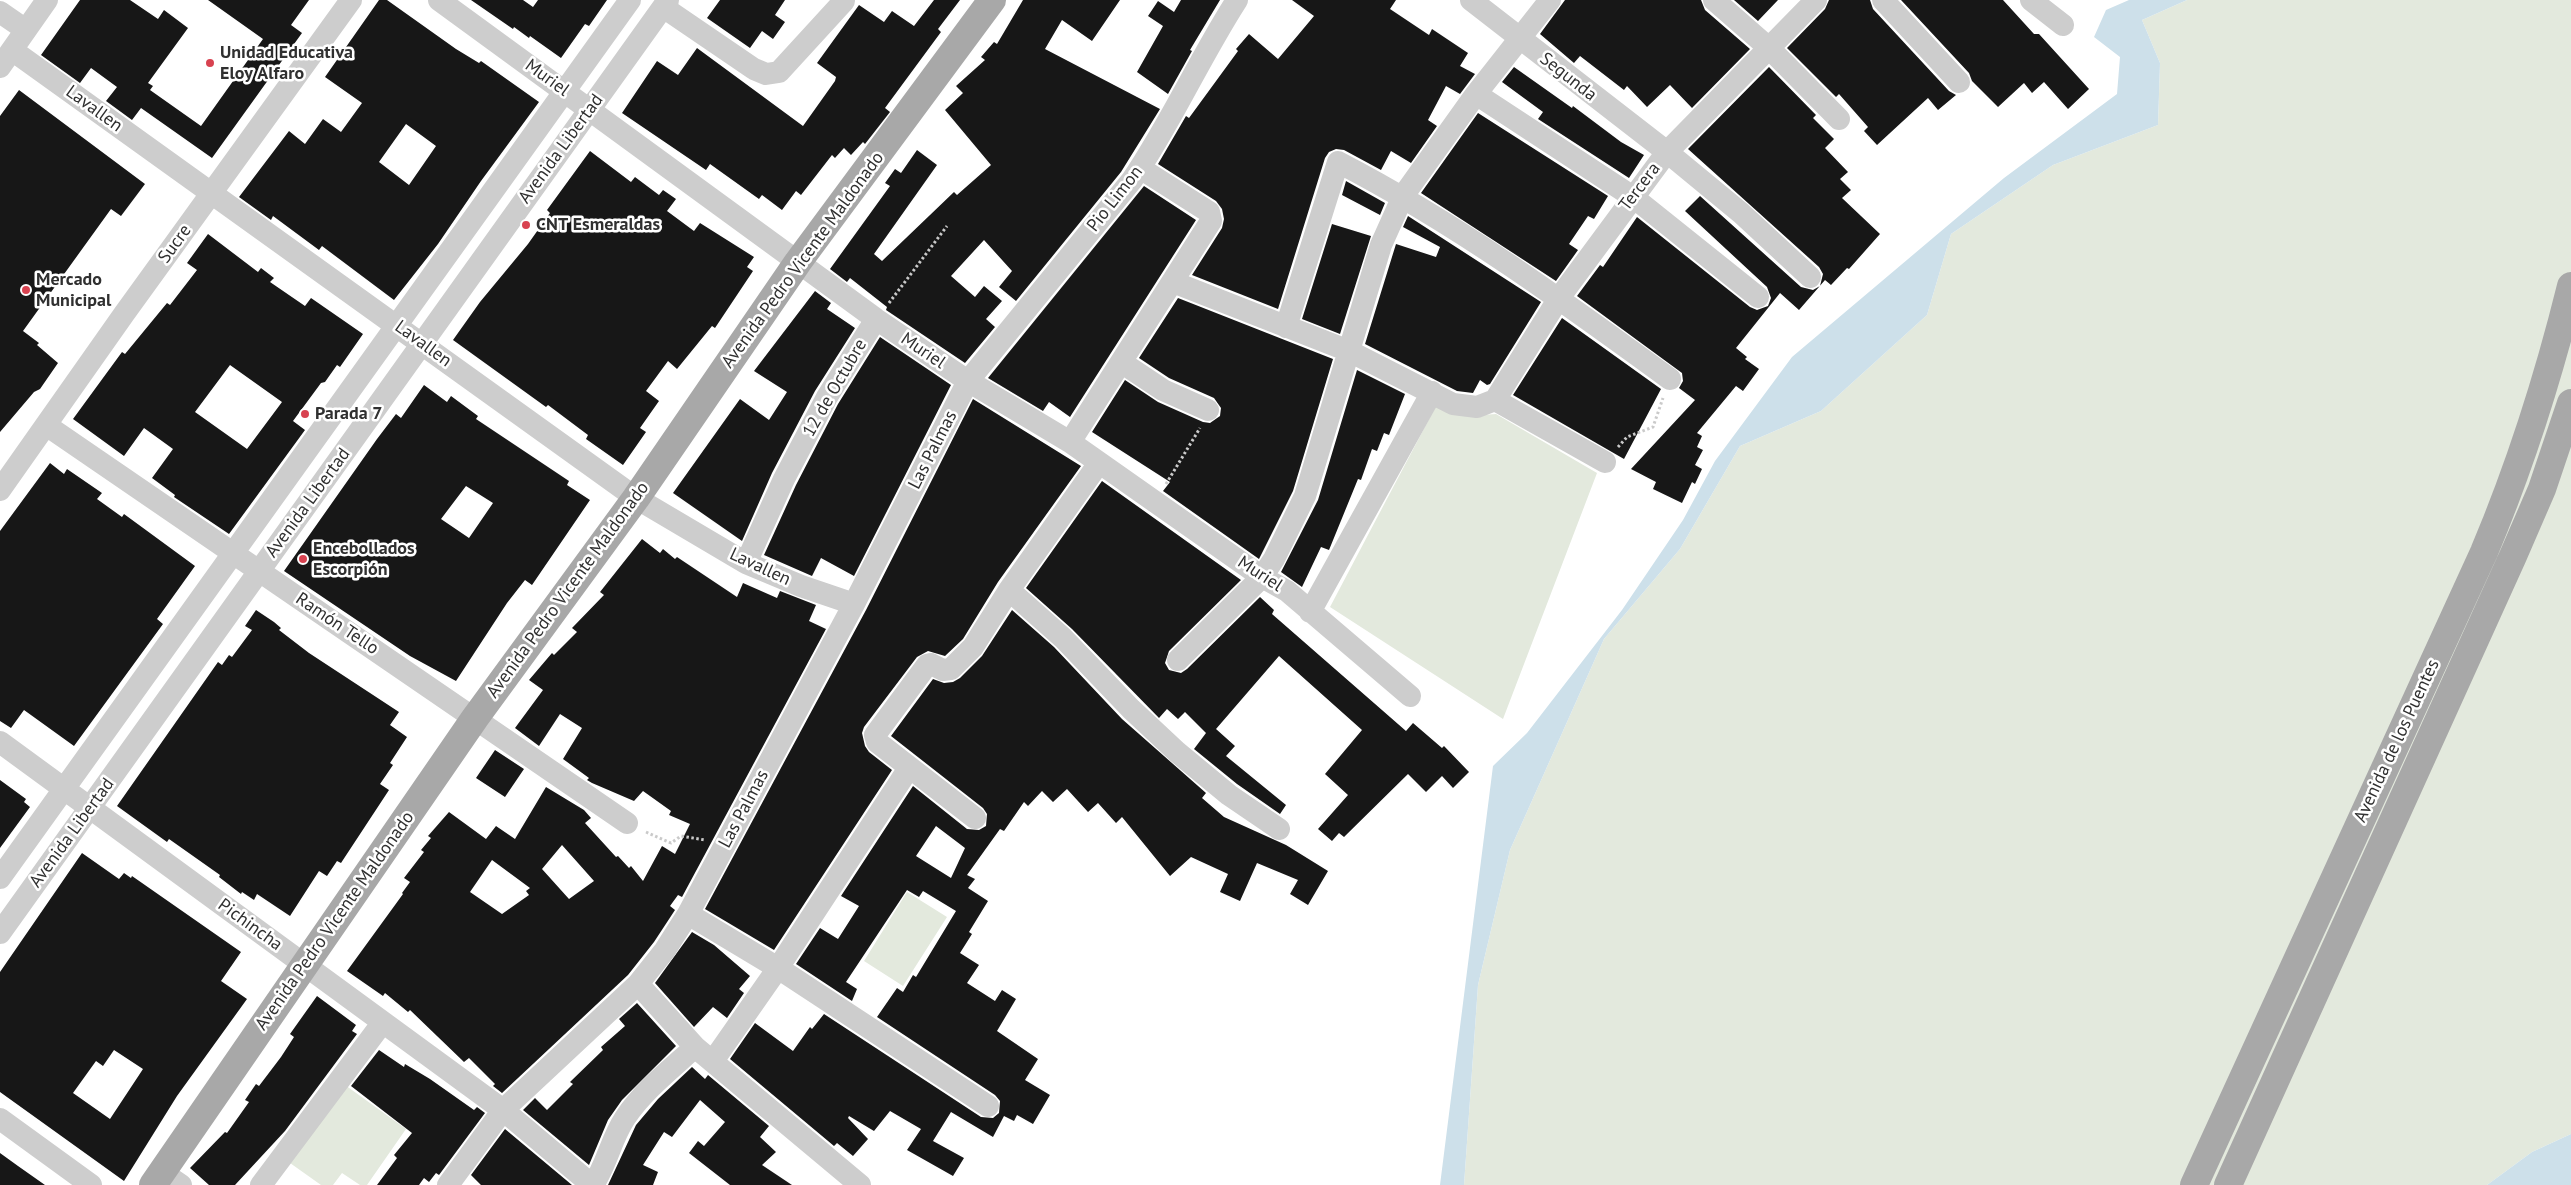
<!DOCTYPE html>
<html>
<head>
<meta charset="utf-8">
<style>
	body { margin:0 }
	canvas { display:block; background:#fff }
</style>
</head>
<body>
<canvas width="2571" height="1185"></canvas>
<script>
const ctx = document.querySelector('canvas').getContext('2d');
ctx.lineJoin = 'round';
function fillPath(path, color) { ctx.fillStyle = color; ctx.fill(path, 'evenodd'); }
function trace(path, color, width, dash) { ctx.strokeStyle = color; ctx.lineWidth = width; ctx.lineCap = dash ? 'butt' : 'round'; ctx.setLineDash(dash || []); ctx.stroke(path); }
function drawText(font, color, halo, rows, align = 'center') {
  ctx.font = font + ' "PT Sans",sans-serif'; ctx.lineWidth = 5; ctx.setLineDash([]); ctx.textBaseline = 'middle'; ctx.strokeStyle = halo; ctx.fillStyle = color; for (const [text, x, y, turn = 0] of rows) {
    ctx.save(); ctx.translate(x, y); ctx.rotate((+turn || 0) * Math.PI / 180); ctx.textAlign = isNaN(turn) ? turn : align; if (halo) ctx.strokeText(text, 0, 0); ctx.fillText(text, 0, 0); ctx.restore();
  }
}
fillPath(new Path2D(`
	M2187 0H2571V1134L2532 1152 2487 1185H1464L1478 985 1510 850 1604 639 1680 549 1740 446 1821 411 1927 315 1951 234 2053 165 2158 125 2160 63 2142 20Z
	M1437 404 1468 416 1496 414 1597 473 1503 719 1330 607Z
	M907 892 947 917 903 986 864 961Z
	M345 1085 406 1129 367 1185H360L342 1173 333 1185H321L290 1163Z`), '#e3e9dd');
fillPath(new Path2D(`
	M2129 0H2187L2142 20 2160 63 2158 125 2053 165 1951 234 1927 315 1821 411 1740 446 1680 549 1604 639 1510 850 1478 985 1464 1185H1440L1493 766 1527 733 1622 610 1683 520 1715 461 1792 357 2004 178 2117 94 2120 57 2094 37 2106 10Z
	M2571 1134V1185H2487L2532 1152Z`), '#cde0ea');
fillPath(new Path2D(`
	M80 0H130L158 19 164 10 188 28 148 83 153 86 150 90 201 126 263 39 208 0H309L291 25 302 33 212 158 141 108 132 120 106 101 117 87 91 68 80 83 41 55Z
	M379 0H387L456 49 479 63 481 61 539 102 481 181 438 244 394 300 322 246 319 250 273 216 271 220 239 197 289 131 305 144 323 119 341 132 362 103 325 77ZM406 124 436 146 409 185 379 162Z
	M471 0H523L533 7 538 0H607L589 26 585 24 561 58 530 36 529 38 514 27 513 29Z
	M720 0H785L775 15 785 22 773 39 762 31 750 48 707 18Z
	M934 0H960L938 29 941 32 885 108 890 112 865 144 863 142 851 155 844 148 835 158 832 155 801 195 796 191 782 210 762 195 759 199 710 164 706 170 622 113 657 61 678 75 697 48 803 126 835 81 836 77 817 63 859 5 884 22 892 11 914 26Z
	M1023 0H1120L1092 41 1062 20 1045 49 1160 109 1121 172 1016 301 999 287 1012 271 984 240 951 276 975 297 984 286 1002 301 986 319 995 327 965 363 886 310 887 307 850 278 847 282 830 269 890 186 885 183 895 169 901 173 917 150 937 165 874 254 882 261 954 192 957 195 991 165 945 110 963 93 956 86 985 60 981 57 994 42 997 44Z
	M1181 0H1220L1190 50 1192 51 1168 94 1137 72 1163 26 1148 16 1158 1 1174 12Z
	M1292 0H1396L1390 9 1429 35 1432 29 1468 53 1460 66 1475 74 1460 94 1446 86 1428 120 1437 126 1411 163 1391 151 1381 170 1344 150 1336 149 1329 152 1325 158 1278 309 1192 275 1222 228 1224 219 1222 209 1216 201 1158 164 1186 116 1189 118 1238 51 1236 49 1249 34 1278 59 1314 16Z
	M1565 0H1701L1705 10 1750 49 1692 108 1670 85 1647 107 1627 86 1624 90 1580 56 1574 63 1540 34Z
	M1734 0H1778L1758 21Z
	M1829 0H1870L1873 9 1949 91 1956 95 1938 110 1928 98 1877 145 1864 131 1868 127 1839 94 1836 97 1787 48 1825 9Z
	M1901 0H2003L2034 34H2039L2089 89 2068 109 2044 82 2032 93 2024 83 1998 107 1972 81 1969 73Z
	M1514 67 1572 108 1573 106 1621 142 1644 155 1629 178 1538 119 1543 112 1502 82Z
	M1769 67 1816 115 1813 118 1834 139 1825 148 1848 172 1840 179 1851 190 1842 198 1880 234 1849 269 1847 268 1831 285 1825 280 1799 310 1780 293 1736 348 1747 357 1745 359 1759 369 1743 391 1736 386 1697 433 1702 436 1697 447 1703 450 1695 465 1702 469 1695 484 1692 482 1682 503 1653 489 1656 482 1631 469 1695 400 1679 388 1683 381 1682 373 1577 296 1600 265 1603 267 1637 217 1750 307 1757 310 1768 306 1771 298 1767 287 1685 211 1700 196 1801 287 1813 290 1820 286 1823 274 1819 267 1688 149Z
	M19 90 145 184 121 216 111 209 23 331 39 343 37 345 58 363 40 389 34 392 0 432V116Z
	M1478 113 1608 196 1594 219 1588 216 1569 244 1578 250 1556 281 1421 193Z
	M590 151 631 182 635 177 659 195 663 190 676 199 667 211 694 231 700 223 754 257 747 267 753 271 715 328 712 326 677 369 668 361 646 391 659 401 640 428 646 432 623 465 586 439 588 435 548 405 546 407 453 340 480 302 528 244 550 213 547 210Z
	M1346 181 1385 203 1380 215 1342 195Z
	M1144 186 1196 220 1070 417 1049 402 1043 411 988 378Z
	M1408 216 1541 302 1490 384 1487 385 1480 380 1473 393 1457 391 1365 344 1396 244 1436 257 1440 247 1403 227Z
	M1332 224 1371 236 1340 334 1302 319Z
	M208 234 258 272 261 268 274 278 270 282 305 306 311 298 363 334 340 367 337 365 325 382 321 383 293 421 305 430 229 534 174 497 175 495 152 478 173 449 144 428 124 456 73 419 122 352 125 354 167 303 170 305 197 270 187 263ZM230 365 282 402 247 449 195 412Z
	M815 291 831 303 827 309 855 328 815 391 772 473 742 541 673 493 740 399 769 420 787 392 754 371Z
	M1178 298 1333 359 1293 491 1259 559 1163 491 1170 482 1092 432 1125 380 1158 402 1203 422 1210 423 1220 416 1221 408 1214 398 1169 378 1139 358Z
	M1562 318 1661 389 1624 459 1513 395Z
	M880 337 951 385 854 576 821 558 812 576 764 555 796 485 838 404Z
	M1357 370 1405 394 1389 435 1384 433 1377 451 1372 449 1361 480 1358 479 1329 550 1321 547 1302 587 1281 572 1318 500Z
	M424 385 447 402 451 396 478 416 476 419 569 481 567 485 590 500 532 585 525 580 507 603 456 681 410 656 284 571 377 439 396 414 401 418ZM466 486 493 503 469 538 441 519Z
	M973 399 1081 466 998 582 963 639 945 656 928 651 917 657 864 727 862 733 865 746 869 752 892 770 774 950 705 909 866 610Z
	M50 463 64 474 67 469 102 493 97 499 122 517 124 514 195 566 157 619 163 624 74 746 24 710 11 728 0 721V531Z
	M1102 481 1241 580 1169 651 1165 663 1169 670 1181 673 1187 669 1260 597 1274 610 1272 614 1406 731 1413 723 1442 748 1444 746 1469 772 1453 788 1442 776 1426 792 1408 774 1344 837 1339 833 1332 841 1318 829 1348 795 1325 774 1362 730 1279 656 1216 729 1235 746 1226 756 1286 805 1280 814 1237 784 1194 749 1206 733 1185 712 1178 719 1167 709 1159 718 1072 629 1026 588Z
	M642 539 660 553 663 549 675 559 677 557 737 597 743 583 777 598 780 591 816 605 809 621 826 629 682 897 678 895 670 906 675 910 654 942 628 975 502 1093 493 1086 495 1084 469 1058 464 1062 410 1010 408 1012 385 993 383 996 347 971 403 894 402 893 410 882 404 878 424 852 421 850 431 838 428 836 449 812 486 839 496 826 515 839 546 787 584 810 591 818 585 823 616 857 618 856 629 868 631 866 643 881 662 846 675 854 690 824 669 815 671 811 643 791 634 801 592 783 587 780 589 778 563 759 582 728 560 714 539 746 515 728 543 690 529 680 552 653 554 655 577 632 572 628 604 595 600 592ZM562 845 594 881 569 899 542 869ZM492 860 530 888 526 891 529 895 502 914 470 892Z
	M256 610 274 622 281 628 279 630 309 653 399 712 390 725 407 737 390 763 393 765 380 784 389 790 341 863 337 861 327 876 319 871 290 916 257 894 254 900 242 892 241 894 219 877 220 875 169 839 167 842 117 806 218 662 222 665 229 655 232 657 252 630 245 626Z
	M1012 610 1054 647 1122 719 1206 793 1202 798 1224 817 1286 845 1328 871 1308 905 1290 894 1298 880 1257 863 1240 901 1220 892 1228 874 1191 857 1170 876 1122 817 1116 823 1098 803 1088 812 1067 789 1053 802 1042 791 1028 806 1024 802 1004 831 1000 829 967 875 975 879 968 888 988 901 969 932 972 934 960 953 979 965 967 983 995 1001 1002 990 1016 999 997 1031 1038 1059 1025 1080 1050 1095 1033 1124 1017 1115 1014 1121 1004 1116 993 1137 951 1112 933 1141 964 1158 953 1176 907 1150 921 1129 890 1111 874 1131 849 1116 848 1118 868 1139 853 1156 837 1143 834 1146 730 1059 755 1023 793 1051 810 1027 812 1029 824 1014 981 1117 993 1118 999 1113 1000 1101 995 1095 877 1017 897 988 903 992 913 975 916 977 956 911 923 891 919 897 907 890 846 982 857 989 852 1001 796 964 820 928 838 939 859 906 841 896 913 786 967 829 979 830 986 826 987 814 983 808 891 736 933 679 944 683 953 682 960 678 982 656ZM936 826 965 848 951 878 916 856Z
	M495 750 524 769 505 797 476 778Z
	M0 780 26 799 24 802 30 807 0 848Z
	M82 853 119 879 124 873 131 878 132 876 241 952 221 981 247 999 177 1096 124 1181 0 1092V972ZM114 1050 143 1069 110 1119 73 1093 96 1061 103 1066Z
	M692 932 714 945 750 976 739 989 744 993 727 1018 713 1007 694 1027 655 983Z
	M317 996 356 1025 352 1031 357 1034 285 1131 235 1185H209L190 1168 225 1132 227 1133 249 1102 245 1100 256 1084 259 1086 281 1057 294 1037 290 1034Z
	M637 1003 676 1046 622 1100 608 1120 589 1165 523 1110 535 1098 547 1110 573 1084 570 1082 603 1050 601 1047 625 1026 619 1019Z
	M379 1050 404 1067 405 1064 430 1079 474 1110 477 1107 485 1113 439 1175 436 1173 429 1182 424 1178 419 1185H377L397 1158 394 1155 412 1133 351 1086Z
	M692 1067 705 1079 708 1075 769 1126 760 1137 776 1152 762 1165 792 1185H730L689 1153 698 1141 704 1146 725 1122 700 1100 672 1137 664 1132 643 1165 658 1172 653 1185H608L636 1125 658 1099Z
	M505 1129 572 1185H481L471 1175Z
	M0 1153 18 1166 45 1185H0Z`), '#171717');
trace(new Path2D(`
	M889 303 947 226
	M1618 447 1627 437 1653 427 1663 398
	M1166 484 1200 428
	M646 832 671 843 681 836 705 840`), '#cacaca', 3, [2.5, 2.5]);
trace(new Path2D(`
	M439 0 876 319 968 381 1070 442 1262 577 1287 591 1410 696
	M1471 0 1667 152 1741 213 1810 277
	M1714 0 1769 48 1839 119
	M1883 0 1959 82
	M2031 0 2063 25
	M663 7 754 69 766 74 779 72 844 1
	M0 12 26 30
	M12 50 636 498 746 563 801 586 854 604
	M0 67 47 0
	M1476 94 1633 197 1758 297
	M1173 282 1349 351 1453 404 1477 407 1495 400 1605 462
	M1286 327 1338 162C1456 223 1563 301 1670 379
	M1121 362 1163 390 1208 410
	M1495 400 1559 298 1667 152 1816 0
	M46 425 627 823
	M1070 442 1211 221 1209 212 1140 168
	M0 490 124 314 351 0
	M746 563 784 479 827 397 876 319
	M1009 590 1063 638 1131 709 1177 752 1229 795 1279 829
	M1310 612 1432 392
	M1178 660 1262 577 1274 559 1305 496 1381 245 1403 196 1476 94 1550 0
	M0 742 503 1110 592 1185
	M975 818 877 742 875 735 927 665 931 664 943 670 951 669 973 647 1009 590 1099 463
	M0 878 630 0
	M688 914 778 968 988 1106
	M0 933 668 0
	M638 984 695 1047 860 1185
	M713 1061 778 968 909 768
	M0 1119 91 1185
	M162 1172 181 1185
	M261 1185 383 1022
	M448 1185 503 1110 638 984 665 950 688 914 854 604 968 381 1132 180C1171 123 1199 59 1237 0
	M593 1185C607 1164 611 1139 625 1118 643 1091 671 1069 695 1047`), '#cdcdcd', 22);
trace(new Path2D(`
	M153 1185 475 718 636 498 798 262 992 0
	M2194 1185 2484 552C2521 464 2548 379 2571 286
	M2228 1185 2513 556 2542 489 2571 403`), '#a8a8a8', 28);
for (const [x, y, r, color] of [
	[210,63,5,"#d84250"],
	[526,225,5,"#d84250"],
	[26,290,5,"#d84250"],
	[305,414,5,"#d84250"],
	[303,559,5,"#d84250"]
]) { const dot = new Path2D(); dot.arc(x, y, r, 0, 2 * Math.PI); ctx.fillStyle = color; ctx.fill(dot); trace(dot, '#fff', 2); }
drawText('bold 18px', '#303030', '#fff', [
	["Unidad Educativa",220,53],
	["Eloy Alfaro",220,74],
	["CNT Esmeraldas",536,225],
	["Mercado",36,280],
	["Municipal",36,301],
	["Parada 7",315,414],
	["Encebollados",313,549],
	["Escorpión",313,570]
], 'left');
drawText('18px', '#303030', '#fff', [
	["Segunda",1568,77,38],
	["Muriel",547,78,36],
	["Lavallen",94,109,36],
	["Avenida Libertad",561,149,-54],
	["Tercera",1640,187,-53],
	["Pio Limon",1115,199,-52],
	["Sucre",175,244,-54],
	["Avenida Pedro Vicente Maldonado",803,260,-54],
	["Lavallen",423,344,36],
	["Muriel",923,351,34],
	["12 de Octubre",835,388,-60],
	["Las Palmas",933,450,-63],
	["Avenida Libertad",308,503,-54],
	["Lavallen",760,567,25],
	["Muriel",1260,574,33],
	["Avenida Pedro Vicente Maldonado",568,590,-54],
	["Ramón Tello",337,624,34],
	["Avenida de los Puentes",2397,741,-65],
	["Las Palmas",744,809,-62],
	["Avenida Libertad",72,833,-54],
	["Avenida Pedro Vicente Maldonado",335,921,-55],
	["Pichincha",250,925,36]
]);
</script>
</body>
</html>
